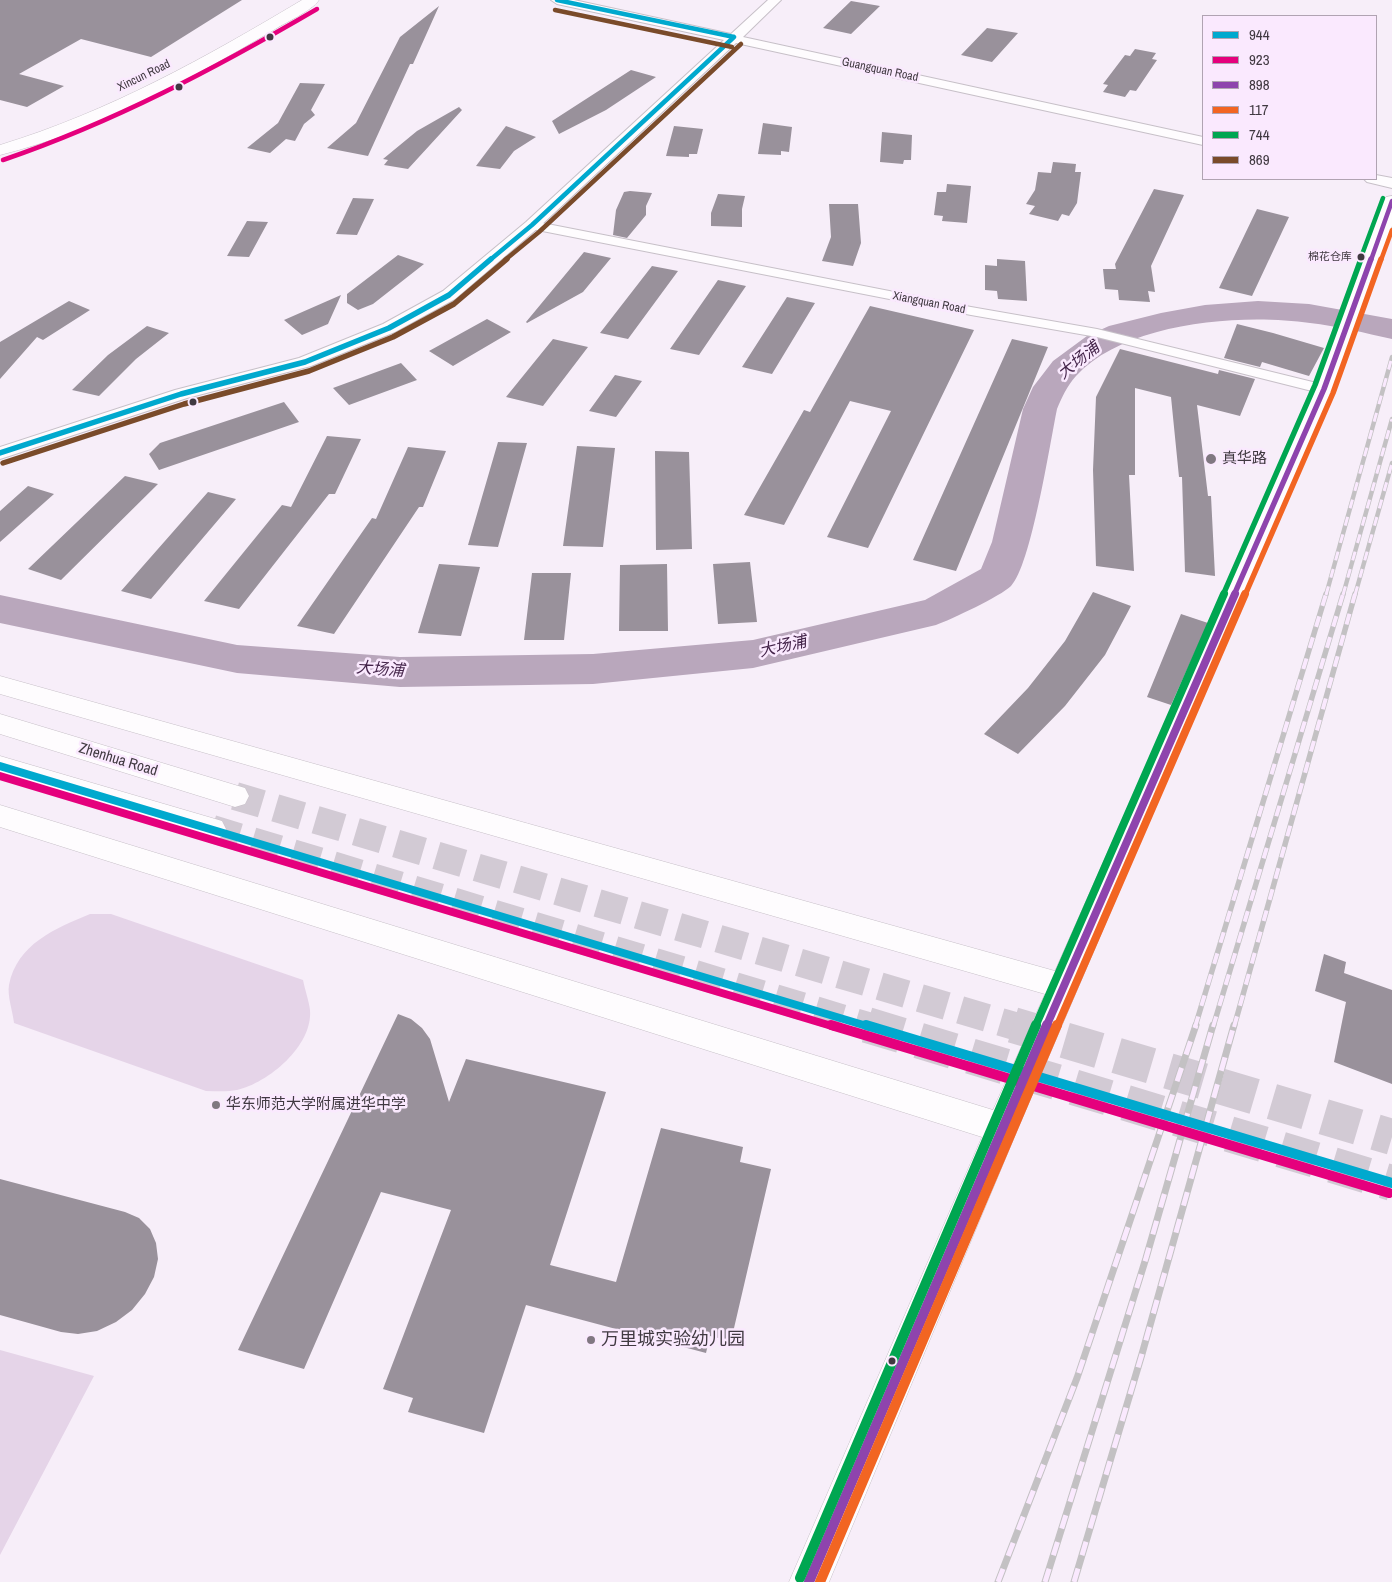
<!DOCTYPE html>
<html>
<head>
<meta charset="utf-8">
<style>
	body { margin:0 }
	#map { position:relative; width:1392px; height:1582px; overflow:hidden; background:#f7eef9; font-family:"Archivo Narrow",sans-serif }
	canvas { display:block }
	.legend { position:absolute; left:1202px; top:15px; width:175px; height:165px; box-sizing:border-box; background:#fae9fe; border:1px solid #b0a3b2; margin:0; padding:6px 9px; list-style:none; font-size:15px; color:#403941 }
	.legend li { display:flex; align-items:center; gap:10px; height:25px }
	.legend b { width:25px; border:1px solid #b0a3b2 }
</style>
</head>
<body>
<div id="map">
<canvas width="1392" height="1582"></canvas>
<ul class="legend">
<li><b style="height:6px;background:#00a9ce"></b>944</li>
<li><b style="height:6px;background:#e5007d"></b>923</li>
<li><b style="height:6px;background:#8e44ad"></b>898</li>
<li><b style="height:6px;background:#f26522"></b>117</li>
<li><b style="height:6px;background:#00a651"></b>744</li>
<li><b style="height:6px;background:#7a4b2a"></b>869</li>
</ul>
</div>
<script>
const ctx = document.querySelector('canvas').getContext('2d');
ctx.lineJoin = 'round';
function fillPath(path, color) { ctx.fillStyle = color; ctx.fill(path, 'evenodd'); }
function trace(path, color, width, dash) { ctx.strokeStyle = color; ctx.lineWidth = width; ctx.lineCap = dash ? 'butt' : 'round'; ctx.setLineDash(dash || []); ctx.stroke(path); }
function drawText(font, color, halo, rows, align = 'center') {
  ctx.font = font + ' "Archivo Narrow","Noto Sans SC",sans-serif'; ctx.lineWidth = 5; ctx.setLineDash([]); ctx.textBaseline = 'middle'; ctx.strokeStyle = halo; ctx.fillStyle = color; for (const [text, x, y, turn = 0] of rows) {
    ctx.save(); ctx.translate(x, y); ctx.rotate((+turn || 0) * Math.PI / 180); ctx.textAlign = isNaN(turn) ? turn : align; if (halo) ctx.strokeText(text, 0, 0); ctx.fillText(text, 0, 0); ctx.restore();
  }
}
fillPath(new Path2D(`
	M90 914H111L303 980C305 990 309 1001 310 1010 313 1046 268 1083 237 1090 227 1092 216 1091 206 1091L14 1023C13 1012 7 996 9 985 17 944 56 928 90 914Z
	M0 1350 94 1376 0 1555Z`), '#e5d4e8');
fillPath(new Path2D(`
	M1258 301 1309 304 1392 319V339C1365 333 1337 326 1310 323 1241 313 1125 322 1076 376 1067 386 1062 397 1057 409 1050 443 1031 566 1011 586 1001 596 950 620 936 625L753 668 593 684 400 687 237 673 0 623V595L237 645 400 657 593 654 753 640 925 600 981 569 992 542 1023 409 1033 387 1053 361 1087 336 1109 326 1161 313 1205 305Z`), '#b9a7bc');
fillPath(new Path2D(`
	M0 0H242L151 57 81 39 19 74 64 86 27 107 0 100Z
	M851 1 880 6 851 34 823 28Z
	M439 6 413 64H410L368 156 327 148 356 123 400 37Z
	M987 28 1018 33 992 62 961 55Z
	M1135 49 1156 53 1152 59 1157 60 1136 91 1130 90 1125 97 1103 92 1108 85 1103 84 1125 55 1130 56Z
	M631 70 656 77 606 110 559 134 552 121Z
	M300 83 325 84 311 110 315 115 304 124 295 141 286 139 270 153 247 148 278 123Z
	M459 107 462 110 408 169 384 165 388 160 383 159 417 131Z
	M763 123 792 127 789 152 781 151V155L758 154Z
	M506 126 536 137 514 151 500 169 476 166Z
	M674 126 703 129 697 154H689V157L666 156Z
	M882 132 912 135 911 160H904L903 164 880 162Z
	M1053 162 1076 164 1075 172H1081L1077 203 1069 216 1062 214 1058 221 1029 214 1035 206 1026 204 1035 190 1038 172 1051 173Z
	M947 184 971 186 967 223 942 221 943 216 934 215 937 192H946Z
	M1154 189 1184 195 1151 266 1155 292 1148 291 1150 302 1119 300 1118 290 1105 289 1103 269H1116L1115 264Z
	M630 191 652 193 646 206V215L627 238 613 235 616 210 624 192Z
	M718 194 745 196 742 209V227L711 226V213Z
	M353 198 374 199 357 235 336 234Z
	M829 204H858L861 243 853 266 822 261 831 237Z
	M1257 209 1289 217 1252 296 1219 288Z
	M247 221 268 222 249 257 227 256Z
	M584 252 611 258 583 292 527 323 526 322Z
	M398 255 424 264 373 304 358 310 347 303V294Z
	M997 259 1025 261 1027 301 998 299 997 291 985 290V265L997 266Z
	M652 266 678 271 628 339 600 333Z
	M718 280 746 286 699 355 670 349Z
	M341 295 328 324 302 335 284 320Z
	M787 297 815 303 772 374 742 367Z
	M69 301 90 310 43 340 37 337 0 379V342Z
	M870 306 974 330 868 548 827 537 891 411 850 401 784 525 744 515 804 410 810 412Z
	M487 319 511 332 453 366 429 351Z
	M1237 324 1273 333 1324 348 1309 376 1262 362 1260 367 1224 358Z
	M147 326 169 333 136 359 99 396 72 390 108 355Z
	M553 339 588 347 543 406 506 397Z
	M1012 339 1048 347 956 571 913 560Z
	M1120 349 1218 374 1219 370 1255 379 1240 416 1197 405 1208 496H1211L1215 576 1185 572 1182 477H1179L1171 397 1135 388V475H1129L1134 571 1096 566 1093 470 1096 397Z
	M401 363 417 380 349 405 333 388Z
	M615 375 642 381 616 417 589 411Z
	M284 402 299 422 159 470 149 454 160 443Z
	M327 436 361 439 335 494H329L239 609 204 601 282 505 291 507Z
	M498 442 527 443 498 547 468 545Z
	M577 446 615 448 603 547 563 546Z
	M408 447 446 451 423 507H419L334 634 297 626 372 518 376 519Z
	M655 451 689 452 692 549 656 550Z
	M125 476 158 484 61 580 28 569Z
	M28 486 54 494 0 542V511Z
	M208 492 236 499 151 599 121 591Z
	M750 562 757 622 718 624 713 564Z
	M439 564 480 567 461 636 418 633Z
	M667 564 668 631H619L620 565Z
	M532 573H571L564 640H524Z
	M1093 592 1131 606 1105 655 1065 706 1018 754 984 734 1028 688 1065 641Z
	M1181 614 1208 623 1171 705 1147 697Z
	M1324 954 1346 962 1344 973 1392 990V1084L1334 1062 1346 1002 1315 991Z
	M398 1014 411 1019 422 1028 430 1039 449 1102 466 1059 606 1092 550 1265 616 1282 661 1128 743 1147 740 1162 771 1169 731 1341 710 1336 706 1353 526 1305 484 1433 408 1412 413 1398 383 1389 451 1210 381 1192 304 1369 238 1350Z
	M0 1179 125 1212 139 1218 150 1229 156 1243 158 1259 154 1277 145 1294 132 1310 116 1322 97 1331 78 1334 61 1332 0 1315Z`), '#99919b');
trace(new Path2D(`
	M235 796 1018 1027
	M212 829 871 1027`), '#d2cad4', 28, [28, 14]);
trace(new Path2D(`
	M867 1025 1392 1183
	M1013 1025 1392 1137`), '#d2cad4', 36, [36, 18]);
const minor = new Path2D(`
	M532 221 971 307 1097 329 1329 386 1332 389 1324 394 1097 337 971 315 527 228 525 225 527 222Z`);
const tertiary = new Path2D(`
	M551 0H574L731 34 768 0H781L743 37 1203 137V145L736 43 538 228 455 299 395 332 311 366 187 398 0 459V447L175 390 299 358 383 324 443 291 526 222 724 40 557 4Z
	M1376 175 1392 178V188L1367 182 1364 179H1376Z`);
const secondary = new Path2D(`
	M302 0H319C312 11 284 23 272 31 186 81 97 131 0 155V145C108 112 205 58 302 0Z
	M1392 196V226L1334 389 1018 1128 829 1582H789L982 1137 0 827V805L993 1110 1045 994 0 694V676L1055 971 1314 389 1383 201 1386 197Z
	M0 714 245 788 249 796 245 804 235 807 0 734Z
	M0 756 212 818 222 821 226 829 222 837 212 840 0 776Z`);
trace(minor, '#c7c0c8', 2);
trace(tertiary, '#c7c0c8', 2);
trace(secondary, '#c7c0c8', 1);
fillPath(minor, '#fefcfe');
fillPath(tertiary, '#fefcfe');
fillPath(secondary, '#fefcfe');
const railFar2 = new Path2D(`
	M1326 595 1392 357
	M1343 595 1392 419
	M1355 595 1392 463`);
const railFar1 = new Path2D(`
	M1195 1027 1326 594
	M1213 1027 1343 594
	M1234 1027 1355 594`);
const rail = new Path2D(`
	M998 1582 1077 1378 1196 1025
	M1045 1582 1146 1258 1213 1025
	M1074 1582 1142 1354 1234 1025`);
trace(railFar2, '#c3c1c3', 4.5);
trace(railFar1, '#c3c1c3', 5.5);
trace(rail, '#c3c1c3', 7);
trace(railFar2, '#fae9fe', 3, [9]);
trace(railFar1, '#fae9fe', 4, [11]);
trace(rail, '#fae9fe', 5, [14]);
trace(new Path2D(`
	M557 0 734 37
	M490 260 532 225 734 37`), '#00a9ce', 4.5);
trace(new Path2D(`
	M0 453 181 394 305 362 389 328 449 295 491 259`), '#00a9ce', 5.5);
trace(new Path2D(`
	M0 766 870 1027`), '#00a9ce', 8);
trace(new Path2D(`
	M866 1025 1392 1183`), '#00a9ce', 10);
trace(new Path2D(`
	M3 160C114 122 216 68 317 9`), '#e5007d', 4.5);
trace(new Path2D(`
	M0 776 835 1027`), '#e5007d', 8);
trace(new Path2D(`
	M831 1025 1389 1193`), '#e5007d', 10);
trace(new Path2D(`
	M1371 260 1392 201`), '#8e44ad', 4.5);
trace(new Path2D(`
	M1234 595 1324 389 1371 259`), '#8e44ad', 5.5);
trace(new Path2D(`
	M1046 1027 1235 594`), '#8e44ad', 8);
trace(new Path2D(`
	M809 1582 1047 1025`), '#8e44ad', 10);
trace(new Path2D(`
	M1381 260 1392 230`), '#f26522', 4.5);
trace(new Path2D(`
	M1245 595 1333 393 1381 259`), '#f26522', 5.5);
trace(new Path2D(`
	M1057 1027 1245 594`), '#f26522', 8);
trace(new Path2D(`
	M820 1582 1057 1025`), '#f26522', 10);
trace(new Path2D(`
	M1360 260 1383 198`), '#00a651', 4.5);
trace(new Path2D(`
	M1223 595 1315 385 1361 259`), '#00a651', 5.5);
trace(new Path2D(`
	M1035 1027 1224 594`), '#00a651', 8);
trace(new Path2D(`
	M800 1578 1036 1025`), '#00a651', 10);
trace(new Path2D(`
	M555 10 732 47
	M505 260 539 232 741 44`), '#7a4b2a', 4.5);
trace(new Path2D(`
	M3 463 184 404 309 371 393 337 454 304 507 259`), '#7a4b2a', 5.5);
for (const [x, y, r, color] of [
	[270,37,4.5,"#403941"],
	[179,87,4.5,"#403941"],
	[1361,257,4.5,"#403941"],
	[193,402,4.5,"#403941"],
	[1211,459,6,"#807881"],
	[216,1105,5,"#807881"],
	[591,1340,5,"#807881"],
	[892,1361,4.5,"#403941"]
]) { const dot = new Path2D(); dot.arc(x, y, r, 0, 2 * Math.PI); ctx.fillStyle = color; ctx.fill(dot); trace(dot, '#fae9fe', 2); }
drawText('11px', '#403941', '#fae9fe', [
	["棉花仓库",1352,257]
], 'right');
drawText('12px', '#403941', '#fae9fe', [
	["Guangquan Road",880,70,12],
	["Xincun Road",144,76,-26],
	["Xiangquan Road",929,303,11]
]);
drawText('15px', '#403941', '#fae9fe', [
	["真华路",1222,459],
	["华东师范大学附属进华中学",226,1105]
], 'left');
drawText('15px', '#403941', '#fae9fe', [
	["Zhenhua Road",118,760,17]
]);
drawText('italic 16px', '#44244a', '#fae9fe', [
	["大场浦",1079,361,-39],
	["大场浦",783,647,-13],
	["大场浦",380,670,4]
]);
drawText('18px', '#403941', '#fae9fe', [
	["万里城实验幼儿园",601,1340]
], 'left');
</script>
</body>
</html>
